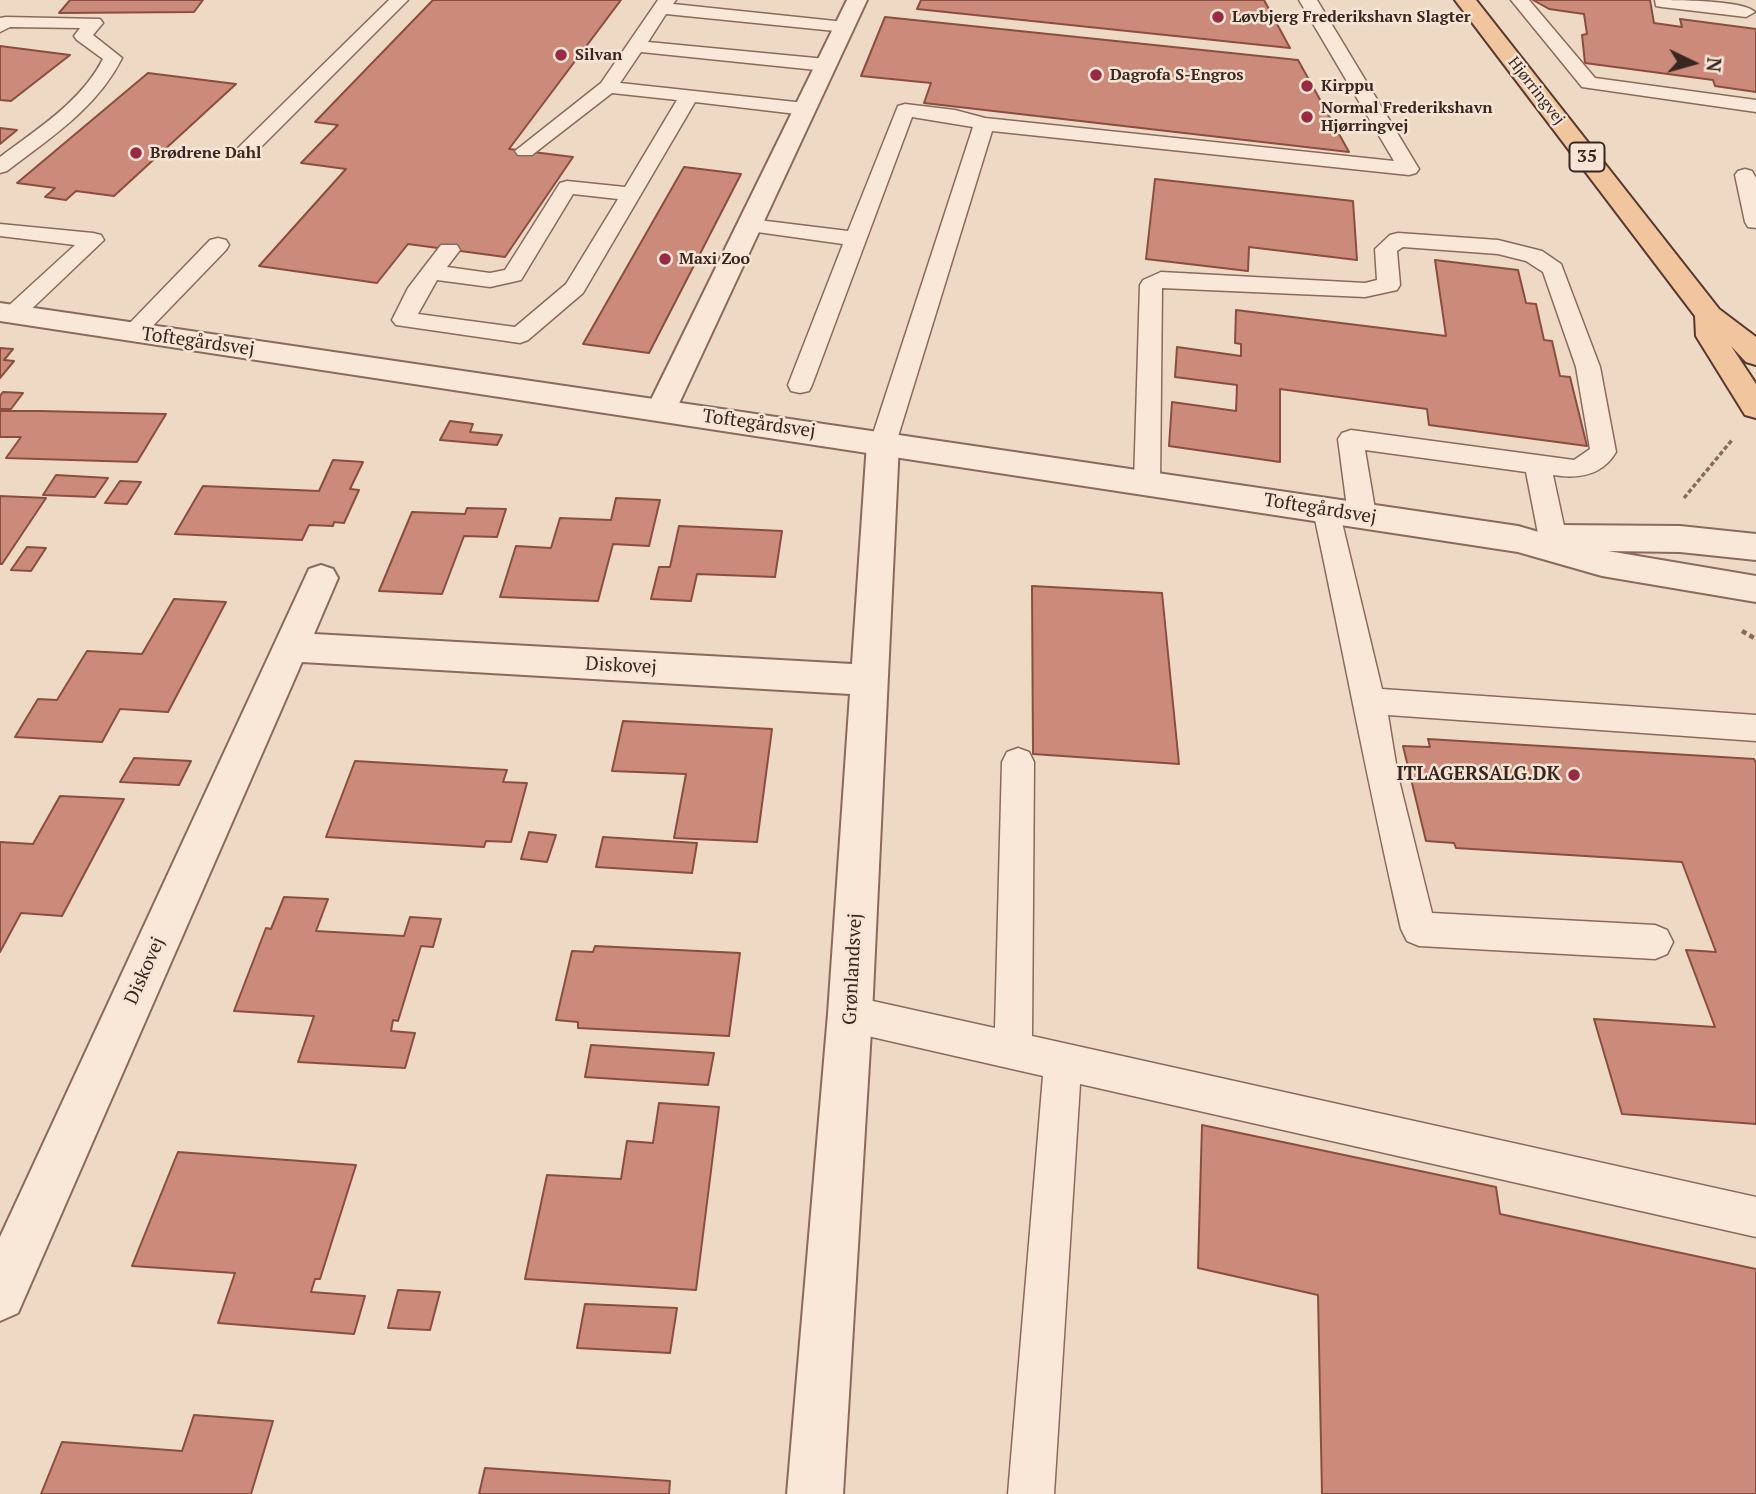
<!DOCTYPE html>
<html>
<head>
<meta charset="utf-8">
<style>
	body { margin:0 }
	#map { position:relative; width:1756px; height:1494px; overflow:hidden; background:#eed9c5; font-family:"PT Serif",serif }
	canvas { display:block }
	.north { position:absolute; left:1658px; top:28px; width:70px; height:70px; -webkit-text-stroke:5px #f6e5d4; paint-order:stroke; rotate:95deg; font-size:19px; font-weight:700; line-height:28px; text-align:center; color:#39261f }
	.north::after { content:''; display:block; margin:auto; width:24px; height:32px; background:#39261f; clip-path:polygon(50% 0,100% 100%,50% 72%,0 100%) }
</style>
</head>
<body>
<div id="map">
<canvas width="1756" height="1494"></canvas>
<div class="north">N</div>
</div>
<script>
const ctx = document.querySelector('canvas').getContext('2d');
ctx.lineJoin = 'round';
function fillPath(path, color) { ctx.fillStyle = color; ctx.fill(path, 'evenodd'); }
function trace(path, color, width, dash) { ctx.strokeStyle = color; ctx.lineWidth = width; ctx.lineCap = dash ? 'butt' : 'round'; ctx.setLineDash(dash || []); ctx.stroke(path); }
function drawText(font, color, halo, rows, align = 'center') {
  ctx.font = font + ' "PT Serif",serif'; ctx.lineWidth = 5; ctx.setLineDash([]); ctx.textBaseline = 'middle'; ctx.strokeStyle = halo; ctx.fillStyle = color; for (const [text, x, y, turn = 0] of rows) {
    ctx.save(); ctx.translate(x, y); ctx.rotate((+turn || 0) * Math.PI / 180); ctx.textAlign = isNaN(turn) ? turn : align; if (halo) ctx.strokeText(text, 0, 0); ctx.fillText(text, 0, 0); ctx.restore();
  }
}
const building = new Path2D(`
	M70 0H203L194 12 59 13Z
	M433 0H621L509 149 573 157 505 257 408 244 377 283 259 266 346 169 301 163 338 125 315 122Z
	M921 0H1264L1290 48 917 9Z
	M1533 0H1650L1654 23 1682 27 1680 19 1756 29V92L1715 86 1713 80 1585 63 1582 35 1587 34 1584 14 1549 9Z
	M885 17 1298 60 1349 152 924 103 931 83 861 76Z
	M0 46 70 55 11 101 0 100Z
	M148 73 236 84 114 196 76 191 66 200 45 197 55 188 17 183Z
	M0 128 17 130 0 144Z
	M684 167 741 174 649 353 583 344Z
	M1155 179 1353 201 1357 260 1249 247 1248 271 1146 259Z
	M1435 260 1518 270 1526 303 1536 304 1544 340 1552 341 1560 376 1570 377 1587 446 1429 425 1427 409 1280 389V462L1169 446 1172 402 1236 411 1237 385 1175 377 1177 347 1241 356V344L1235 343 1236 310 1446 336Z
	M0 348 13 349 4 360 14 361 0 378Z
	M3 392 23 393 11 409H0V396Z
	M0 411H40L166 414 137 462 6 458 21 437H0Z
	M450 421 473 424 470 432 502 435 497 445 440 440Z
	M333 460 363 462 350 489 359 490 344 523 334 522 333 526 309 525 302 540 175 534 203 486 319 491Z
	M56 475 108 478 95 497 43 495Z
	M120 481 141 482 127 504 105 503Z
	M0 496 46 498 2 564H0Z
	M616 498 660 500 649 546 613 544 598 601 500 597 516 546 551 548 560 518 611 520Z
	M467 508 506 509 497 537 464 536 442 594 379 591 412 512 465 514Z
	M679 526 782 531 775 577 697 574 691 601 651 599 659 567H670Z
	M27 547 46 548 31 571 11 570Z
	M1032 586 1162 593 1179 764 1033 754Z
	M174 599 226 602 168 712 120 709 102 742 15 737 38 699 57 700 87 651 142 654Z
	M623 721 772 729 757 842 674 838 686 774 612 771Z
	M1428 739 1754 759 1756 763V1124L1622 1114 1594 1019 1715 1027 1686 950 1716 952 1682 862 1456 848 1454 843 1426 841 1403 746 1430 747Z
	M134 758 191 761 179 785 120 782Z
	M355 761 507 770 503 782 527 783 511 842 486 841 484 847 326 837Z
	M60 796 124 799 62 916 21 913 0 952V842L33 844Z
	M529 832 556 835 547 862 521 859Z
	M603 837 697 843 692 873 596 867Z
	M284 897 328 899 316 931 404 936 410 917 441 919 433 947 421 946 398 1021 393 1020 391 1031 415 1033 405 1068 298 1062 314 1016 234 1011 266 928 271 929Z
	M595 946 740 953 729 1036 578 1028V1022L556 1020 572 951 593 952Z
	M591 1045 714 1053 708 1085 585 1077Z
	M659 1103 719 1107 696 1290 525 1279 547 1175 621 1179 627 1141 653 1143Z
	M1202 1125 1496 1187 1500 1214 1756 1269V1494H1322L1318 1295 1198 1268Z
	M178 1152 356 1165 320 1279H315L311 1292 365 1296 354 1334 218 1323 235 1273 132 1266Z
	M398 1290 440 1292 430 1330 388 1328Z
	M585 1304 677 1308 670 1353 577 1348Z
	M194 1415 273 1421 251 1494H41L62 1442 182 1451Z
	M485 1468 670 1481 669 1494H479Z`);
fillPath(building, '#cc8b7a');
trace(building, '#894e40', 2);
const service = new Path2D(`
	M389 0H408L252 156H238L235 152 238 148Z
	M658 0H676L673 4 845 22 854 27 845 32 666 14 648 42 826 59 835 65 826 71 641 52 620 83 805 103 815 109 805 115 695 102 583 293 528 340 520 343 396 325 392 320 408 288 441 245H457L460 250 447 267 490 273 505 270 560 183 567 181 625 187 677 100 612 93 532 155H518L515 151 601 83ZM573 194 618 199 566 284 515 327 418 314 437 280 490 287 521 280Z
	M1299 0H1317L1419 169 1416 173 1409 175 992 131 896 443 892 449 883 452 874 449 870 443 973 127 912 117 812 385 809 391 800 393 791 391 788 385 843 244 750 231 742 230 739 225 742 220 750 219 848 231 898 106 905 104 955 110 985 118 1394 161Z
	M1511 0H1529L1595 78 1756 100V112L1582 87Z
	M1655 0C1673 0 1744 0 1755 12L1746 17 1662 7 1656 6Z
	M6 17 100 19 103 23 93 35 122 58C97 108 50 138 7 171L0 173V157C37 129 81 102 103 59L77 40 74 36 80 28 10 27 0 32V18Z
	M1745 169 1752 171 1756 178V228L1748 227 1745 222 1735 175 1738 171Z
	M0 224 93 233 101 235 104 240 21 319 13 321 5 319 1 314 5 309 75 245 0 236Z
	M1398 233 1498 240 1542 251 1561 264 1600 367 1616 452C1602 476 1578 479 1553 475L1569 549 1565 556 1555 559 1545 556 1541 549 1526 472 1365 450 1376 515 1372 522 1362 525 1352 522 1348 515 1338 439 1342 433 1351 430 1574 460 1590 449 1576 367 1543 272 1526 261 1498 254 1403 247 1397 251 1400 285 1397 290 1365 297 1162 288 1160 483 1156 490 1147 492 1138 490 1134 483 1140 285 1143 280 1161 272 1365 283 1377 280 1375 249 1390 235Z
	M218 238 226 240 229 245 226 250 142 337 134 340 126 337 122 332 126 327 210 240Z
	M1326 500 1336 503 1339 510 1382 689 1756 715V741L1388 715 1398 776 1432 913 1655 925 1667 930 1673 942 1667 954 1655 959 1419 946 1407 941 1401 929C1369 790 1343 650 1313 510L1316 503Z
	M1018 748 1029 752 1034 762 1032 1036 1756 1197V1237L1080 1084 1054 1494H1008L1043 1076 850 1032 837 1027 832 1014 837 1001 850 996 995 1028 1002 762 1007 752Z`);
const minor = new Path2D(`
	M847 0H867L676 410 672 417 661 420 650 417 646 410Z
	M883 432 894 435 899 443 872 1014 843 1494H787L828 1014 850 694 302 662 18 1313 0 1321V1237L309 569 321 565 333 569 338 578 314 634 852 664 867 443 872 435Z`);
const tertiary = new Path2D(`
	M0 303 1518 526 1542 533 1544 529 1556 525 1680 526 1756 534V560L1680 552 1608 551 1756 576V602L1602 576 1518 552 0 321Z`);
const primary = new Path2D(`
	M1455 0H1476L1719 309 1756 337V365L1746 362 1731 346 1756 384V418L1745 415 1696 336 1695 316Z`);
trace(service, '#896a5b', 3);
trace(minor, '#896a5b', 4);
trace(tertiary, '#896a5b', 4);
trace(primary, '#57392f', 4);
trace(new Path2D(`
	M1684 498 1732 440`), '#896a5b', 3.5, [4.5, 2.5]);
trace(new Path2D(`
	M1742 631 1756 639`), '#896a5b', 4.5, [5, 3.5]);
fillPath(service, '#f9e8d8');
fillPath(minor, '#f9e8d8');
fillPath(tertiary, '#f9e8d8');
fillPath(primary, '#f1c59d');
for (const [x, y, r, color] of [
	[1218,17,7,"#982b43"],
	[561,55,7,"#982b43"],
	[1096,75,7,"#982b43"],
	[1307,86,7,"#982b43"],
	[1307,117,7,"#982b43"],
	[136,153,7,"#982b43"],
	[665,259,7,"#982b43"],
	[1574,775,7,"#982b43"]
]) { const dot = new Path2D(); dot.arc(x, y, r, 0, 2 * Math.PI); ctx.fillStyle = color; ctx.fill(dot); trace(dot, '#f6e5d4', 2.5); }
drawText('bold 16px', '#39261f', '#f6e5d4', [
	["Løvbjerg Frederikshavn Slagter",1232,17],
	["Silvan",575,55],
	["Dagrofa S-Engros",1110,75],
	["Kirppu",1321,86],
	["Normal Frederikshavn",1321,108],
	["Hjørringvej",1321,126],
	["Brødrene Dahl",150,153],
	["Maxi Zoo",679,259]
], 'left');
drawText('16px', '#39261f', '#f6e5d4', [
	["Hjørringvej",1536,91,52]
]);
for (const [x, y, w] of [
	[1587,157,35]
]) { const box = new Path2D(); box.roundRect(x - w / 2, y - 14.5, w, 29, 5); ctx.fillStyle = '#f6e5d4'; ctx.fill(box); trace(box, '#39261f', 2); }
drawText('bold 18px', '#39261f', null, [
	["35",1587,157]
]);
drawText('19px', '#39261f', '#f6e5d4', [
	["Toftegårdsvej",198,342,8],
	["Toftegårdsvej",759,424,8],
	["Toftegårdsvej",1320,509,9],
	["Diskovej",621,666,3],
	["Grønlandsvej",853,969,-87],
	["Diskovej",145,971,-66]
]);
drawText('bold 19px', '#39261f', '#f6e5d4', [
	["ITLAGERSALG.DK",1560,775]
], 'right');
</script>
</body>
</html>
